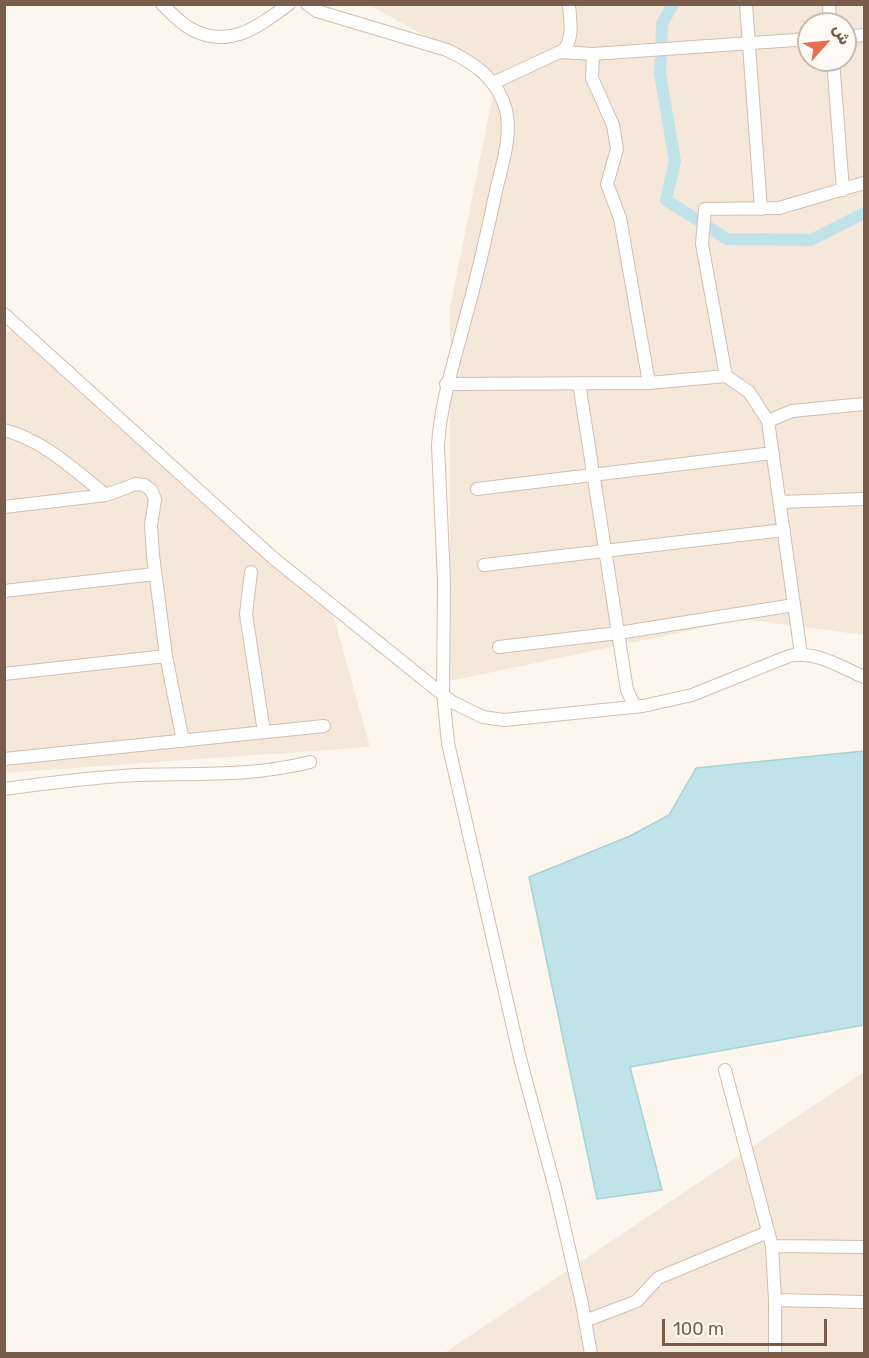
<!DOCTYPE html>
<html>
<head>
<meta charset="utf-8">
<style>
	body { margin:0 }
	#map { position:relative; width:869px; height:1358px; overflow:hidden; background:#fdf6ec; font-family:Rubik,Vazirmatn,sans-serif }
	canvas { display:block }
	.frame { position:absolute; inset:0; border:6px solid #7a5c4d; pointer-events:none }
	.north { position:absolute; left:797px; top:12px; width:60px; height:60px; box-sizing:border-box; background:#fffaf3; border:2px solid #cabbb1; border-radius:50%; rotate:63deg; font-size:16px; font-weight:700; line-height:24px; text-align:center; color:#7a5c4d }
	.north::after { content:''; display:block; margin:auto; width:21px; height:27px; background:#e76f51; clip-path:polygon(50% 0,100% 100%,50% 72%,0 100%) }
	.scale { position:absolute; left:662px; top:1319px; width:165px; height:27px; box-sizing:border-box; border:3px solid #7a5c4d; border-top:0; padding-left:8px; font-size:18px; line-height:21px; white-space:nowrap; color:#7a5c4d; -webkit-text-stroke:4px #fffaf3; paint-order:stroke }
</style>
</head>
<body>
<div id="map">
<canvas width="869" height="1358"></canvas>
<div class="frame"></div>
<div class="north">ش</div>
<div class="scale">100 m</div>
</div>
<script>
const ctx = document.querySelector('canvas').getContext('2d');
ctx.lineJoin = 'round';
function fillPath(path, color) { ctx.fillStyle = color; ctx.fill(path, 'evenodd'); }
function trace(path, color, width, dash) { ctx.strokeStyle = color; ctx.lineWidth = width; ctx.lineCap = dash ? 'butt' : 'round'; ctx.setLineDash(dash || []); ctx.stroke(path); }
fillPath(new Path2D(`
	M369 5H864V635L744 619 450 681V308L497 75ZM809 24H845V60H809Z
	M14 331 333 614 370 747 5 773 4 332Z
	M864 1072V1353H444Z`), '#f5e8da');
const water = new Path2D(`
	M864 751V1025L630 1067 662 1190 597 1199 529 877 630 836 669 815 696 768Z`);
fillPath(water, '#bfe3e8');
trace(water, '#a5d3da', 1.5);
trace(new Path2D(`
	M673 4 662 24 660 74 675 161 666 200 727 239 811 240 864 213`), '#bfe3e8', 12);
const minor = new Path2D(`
	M162 4C171 13 180 23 191 29 229 50 259 26 289 4
	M307 4 317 11 447 50C474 63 498 79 506 110 512 136 502 165 496 191 487 233 478 274 466 316 455 359 441 400 438 445L444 581 443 693 448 743 520 1058 556 1192 582 1304 591 1354
	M746 4 761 209
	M829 4 830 24
	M845 37 864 35
	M561 52 593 54 809 39
	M593 54 592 78 613 125 617 149 607 184 620 218 649 383
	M833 60 843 190
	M493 83 564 50C574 37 570 20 569 4
	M4 314 272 557 452 702 483 717 504 720 643 706 692 695 789 656C815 650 841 667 864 677
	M726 376 749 392 768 421 801 654
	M579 383 627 690 635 707
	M446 384 649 383 726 376 702 244 705 209 779 208 864 183
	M768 421 792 411 864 404
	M4 430C44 440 75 471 106 495
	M477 489 773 453
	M780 502 864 499
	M4 507 106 495 136 484 144 485 151 490 155 499 151 525 153 555 166 656 183 741
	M484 565 784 530
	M251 572 246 614 264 732
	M4 591 155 574
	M499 647 618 633 794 605
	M4 674 166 656
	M4 759 324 726
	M4 789C48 783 92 777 137 775 196 773 251 777 310 762
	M725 1070 772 1246 775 1300V1354
	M772 1246 864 1247
	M775 1300 864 1302
	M585 1321 637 1301 658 1278 768 1232`);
trace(minor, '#d1beb0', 14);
trace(minor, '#fff', 12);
</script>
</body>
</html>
